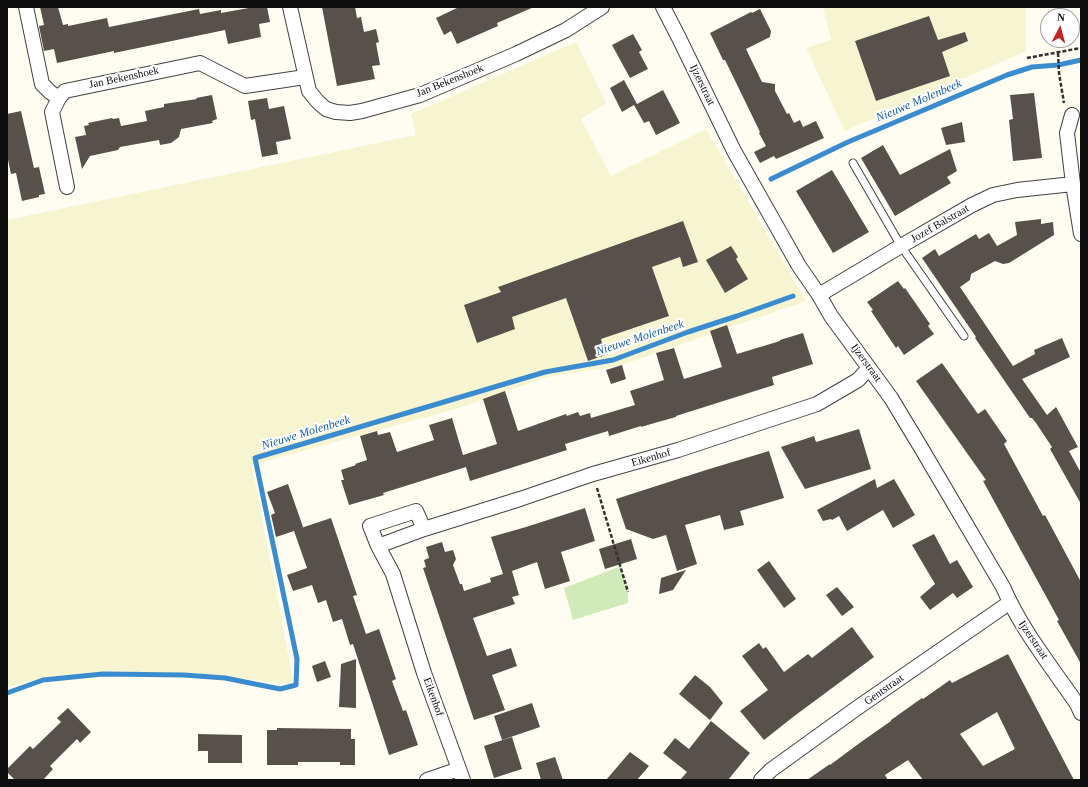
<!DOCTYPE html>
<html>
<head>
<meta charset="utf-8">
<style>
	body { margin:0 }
	#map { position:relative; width:1088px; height:787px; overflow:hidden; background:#fffdf1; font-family:"Times New Roman",serif }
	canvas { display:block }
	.frame { position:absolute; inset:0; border:8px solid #0f0f0f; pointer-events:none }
	.north { position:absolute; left:1040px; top:8px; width:40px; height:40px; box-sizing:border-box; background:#fff; border:1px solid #9f9f9f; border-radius:50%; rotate:6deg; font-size:11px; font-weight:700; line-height:16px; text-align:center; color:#0f0f0f }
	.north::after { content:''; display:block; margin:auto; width:14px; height:18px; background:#c22524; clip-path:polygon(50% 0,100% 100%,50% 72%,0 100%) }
</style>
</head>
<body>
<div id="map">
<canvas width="1088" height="787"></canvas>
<div class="frame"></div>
<div class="north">N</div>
</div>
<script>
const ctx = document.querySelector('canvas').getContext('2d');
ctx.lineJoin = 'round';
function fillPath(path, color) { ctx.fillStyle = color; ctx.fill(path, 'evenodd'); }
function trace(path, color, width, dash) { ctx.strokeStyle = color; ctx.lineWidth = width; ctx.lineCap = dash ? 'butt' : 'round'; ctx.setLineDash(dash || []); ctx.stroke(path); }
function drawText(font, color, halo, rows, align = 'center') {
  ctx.font = font + ' "Times New Roman",serif'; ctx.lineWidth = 4; ctx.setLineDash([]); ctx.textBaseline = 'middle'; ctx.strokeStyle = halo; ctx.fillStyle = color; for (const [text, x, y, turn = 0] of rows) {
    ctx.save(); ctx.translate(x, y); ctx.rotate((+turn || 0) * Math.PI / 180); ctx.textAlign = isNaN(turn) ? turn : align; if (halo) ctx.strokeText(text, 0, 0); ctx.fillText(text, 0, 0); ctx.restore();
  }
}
fillPath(new Path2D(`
	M823 7H1026V51L845 131 806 48 831 40Z
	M576 42 606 103 581 119 611 176 706 129 806 301 619 366 547 377 459 408 252 465 293 680 289 684 193 673 107 672 47 677 7 687V220L416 135 411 114Z`), '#f6f4d1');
fillPath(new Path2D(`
	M621 566 628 592V603L573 620 564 588Z`), '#d0eaba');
trace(new Path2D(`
	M771 179 848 142 1007 75 1032 67 1058 65 1081 60
	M7 693 43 680 103 674 184 675 225 678 280 689 296 685 297 659 255 458 545 372 613 360 688 332 737 316 793 296`), '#3b8ccf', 5);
fillPath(new Path2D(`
	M40 7H58L63 25 68 24V26L107 18 109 27 199 9 200 14 221 10V13L254 7H267L270 22 259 24 261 37 228 44 225 30 114 53V51L57 63 54 49 44 51 39 26 44 25Z
	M322 7H355L357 18 361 17 364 32 376 29 379 42 376 43 380 65 372 66 375 79 337 86Z
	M459 7H534L497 23 498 26 457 44 451 31 444 35 436 18Z
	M760 9 771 31 770 37 746 49 762 82 775 84V91L787 114 789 113 794 123 800 120 803 127 816 121 824 138 790 153 776 159 774 156 760 163 754 152 766 146 759 133 760 132 725 60H723L710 33 751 12 752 13Z
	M929 16 938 40 965 32 968 41 942 52 950 76 876 101 855 41Z
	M633 34 642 50 639 52 648 69 630 78 612 45Z
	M624 80 637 104 663 90 680 123 656 135 649 121 644 123 634 105 622 112 610 88Z
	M1034 93 1042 158 1013 161 1009 120 1013 119 1010 95Z
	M212 95 217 119 212 121 213 123 181 129 179 137 171 143 160 145 159 140 120 147 118 150 90 156 82 169 75 137 86 135 84 126 89 125 88 123 112 118 113 119 119 118 121 126 147 121 145 111 164 107V104L197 99 196 98Z
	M267 98 269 109 284 106 291 139 276 142 278 154 262 157 255 119 251 120 248 101Z
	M21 111 34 168 39 167 45 194 39 195V197L22 201 16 173 11 174 7 155V114Z
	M962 122 965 142 946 145 941 128Z
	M883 145 900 175 950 149 957 171 947 177 951 183 895 216 861 158Z
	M832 170 869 232 833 253 796 191Z
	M1041 219V224L1053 222 1054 235 1009 263 1003 264 995 261 984 267 971 274 970 280 960 287 1013 366 1035 354 1034 350 1062 338 1070 357 1022 379 1047 415 1056 407 1078 447 1069 451 1081 473V504L1050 449 1052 447 1036 423 1032 418H1030L975 338 976 337 922 258 935 249 939 256 976 234 979 239 989 233 997 246 1017 235 1015 222Z
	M683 221 698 262 683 267 680 257 652 267 669 316 601 339 605 355 588 361 566 298 512 317 515 329 477 343 464 305 501 292 498 287Z
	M731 246 738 257 736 259 748 279 725 293 706 260Z
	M898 281 904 289 905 288 930 324 928 326 934 334 904 355 898 346 896 348 871 311 873 310 867 302Z
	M727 325 737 354 780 341V340L803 333 813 364 772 377 774 385 676 416V417L658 422 641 427V426L609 436 608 431 565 444 567 450 470 481 466 467 383 493 384 495 349 505 341 480H344L341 470 356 465 355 464 367 460 360 436 377 431 378 435 390 432 397 452 434 440 429 425 452 418 463 455 497 444 483 399 505 391 518 431 566 414 567 416 578 412 580 416 590 413 591 418 635 405 630 391 664 380 656 353 674 348 684 379 722 367 710 331Z
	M942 363 978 414 985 409 1007 441 1004 444 1043 516 1045 515 1081 582V664L1057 621 1059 620 983 481 986 480 916 381Z
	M622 365 626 379 611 384 606 370Z
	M859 429 871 469 805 489 781 447 814 436 816 442Z
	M769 451 784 498 740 511 744 525 724 530 720 515 685 525 697 564 677 571 666 535 653 539 626 529 616 499 706 470Z
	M875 479 877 488 894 479 915 515 893 528 883 510 847 531 839 516 832 520 831 519 823 521 817 510Z
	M288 484 303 527 301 528 331 518 357 595 353 596 366 634 379 629 396 679 392 681 403 711 406 710 418 745 389 755 353 644 350 645 342 619 333 622 326 600 318 603 312 585 293 591 287 575 307 568 294 531 276 537 271 515 275 513 267 492Z
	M585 508 595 541 561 552 570 581 545 589 537 562 512 571 519 595 512 597 515 604 473 618 487 656 511 648 517 666 492 675 505 710 474 720 423 568 426 567 424 560 429 558 426 547 442 542 445 552 453 550 456 559 453 565 460 584H462L464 591 491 582 490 578 503 574 491 537 526 527Z
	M934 534 950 564 957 560 973 587 957 598 953 593 930 610 920 597 935 584 912 545Z
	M631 539 637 559 605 569 599 549Z
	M769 561 796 599 784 608 757 570Z
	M686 570 673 590 659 594 661 578Z
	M837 587 854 607 842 616 826 595Z
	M852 627 874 657 793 717 764 740 740 711 768 690 742 656 759 643 763 649 766 647 784 672 808 654 812 658Z
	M1008 654 1074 780H923L908 760 885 775 888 780H807L830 764V765L861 742 891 721V720L922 698 923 699 950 680 952 683ZM997 712 1015 749 983 766 960 734Z
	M356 659V708L339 707 341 664Z
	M325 661 331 677 317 682 312 666Z
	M695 675 710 687 723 703 710 720 679 694Z
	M532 703 540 727 502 740 494 716Z
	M68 708 91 732 80 743 77 739 50 766 53 769 43 780H15L7 772V769L30 746 33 749 61 722 57 718Z
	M711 721 750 753 728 780H680L687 772 663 753 675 738 689 749Z
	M277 728 351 729V739H355V765H340V762H298V765H267V730H277Z
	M198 734 242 735V763H208V751H198Z
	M512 737 522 769 494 778 484 746Z
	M630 752 649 766 637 780H606Z
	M555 757 563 780H541L536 763Z`), '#58514b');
const lane = new Path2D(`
	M853 163 901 246 964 336`);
const street = new Path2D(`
	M26 7 42 84 50 92 59 98 52 112 67 187
	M290 7 309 91 318 102 326 109 336 112 350 113 362 111 420 95 516 54 566 30 602 7
	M663 7 679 38 734 151 799 266 819 295 831 316 891 398 923 451 1003 587C1021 629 1051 666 1077 704L1081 713
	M59 98 65 91 200 63 245 86 305 77
	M1072 115 1067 133 1073 184
	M819 295 901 246 972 205 993 195 1017 190 1073 184 1081 234
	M378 546 370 526 416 511 424 529
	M427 780 459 769
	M463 780 424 673 393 574 378 546 424 529 520 499 593 474 678 450 817 404 858 380 869 368
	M761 780 771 770 857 708 1009 603`);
trace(lane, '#424242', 9);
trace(street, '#424242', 16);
trace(new Path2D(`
	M1058 53 1059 73 1064 103
	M1027 58 1081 48
	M597 488 628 592`), '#313131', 2.5, [4, 2]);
trace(lane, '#fff', 7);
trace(street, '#fff', 14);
drawText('11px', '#0f0f0f', '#fff', [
	["Jan Bekenshoek",124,78,-12],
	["Jan Bekenshoek",450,81,-22],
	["Ijzerstraat",702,85,64],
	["Jozef Balstraat",940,224,-30],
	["Ijzerstraat",866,363,54],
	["Eikenhof",651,458,-16],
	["Ijzerstraat",1033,640,56],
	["Gentstraat",884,690,-35],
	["Eikenhof",433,697,70]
]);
drawText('italic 12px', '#165ea4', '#fff', [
	["Nieuwe Molenbeek",919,101,-23],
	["Nieuwe Molenbeek",640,338,-18],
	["Nieuwe Molenbeek",306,433,-17]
]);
</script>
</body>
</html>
